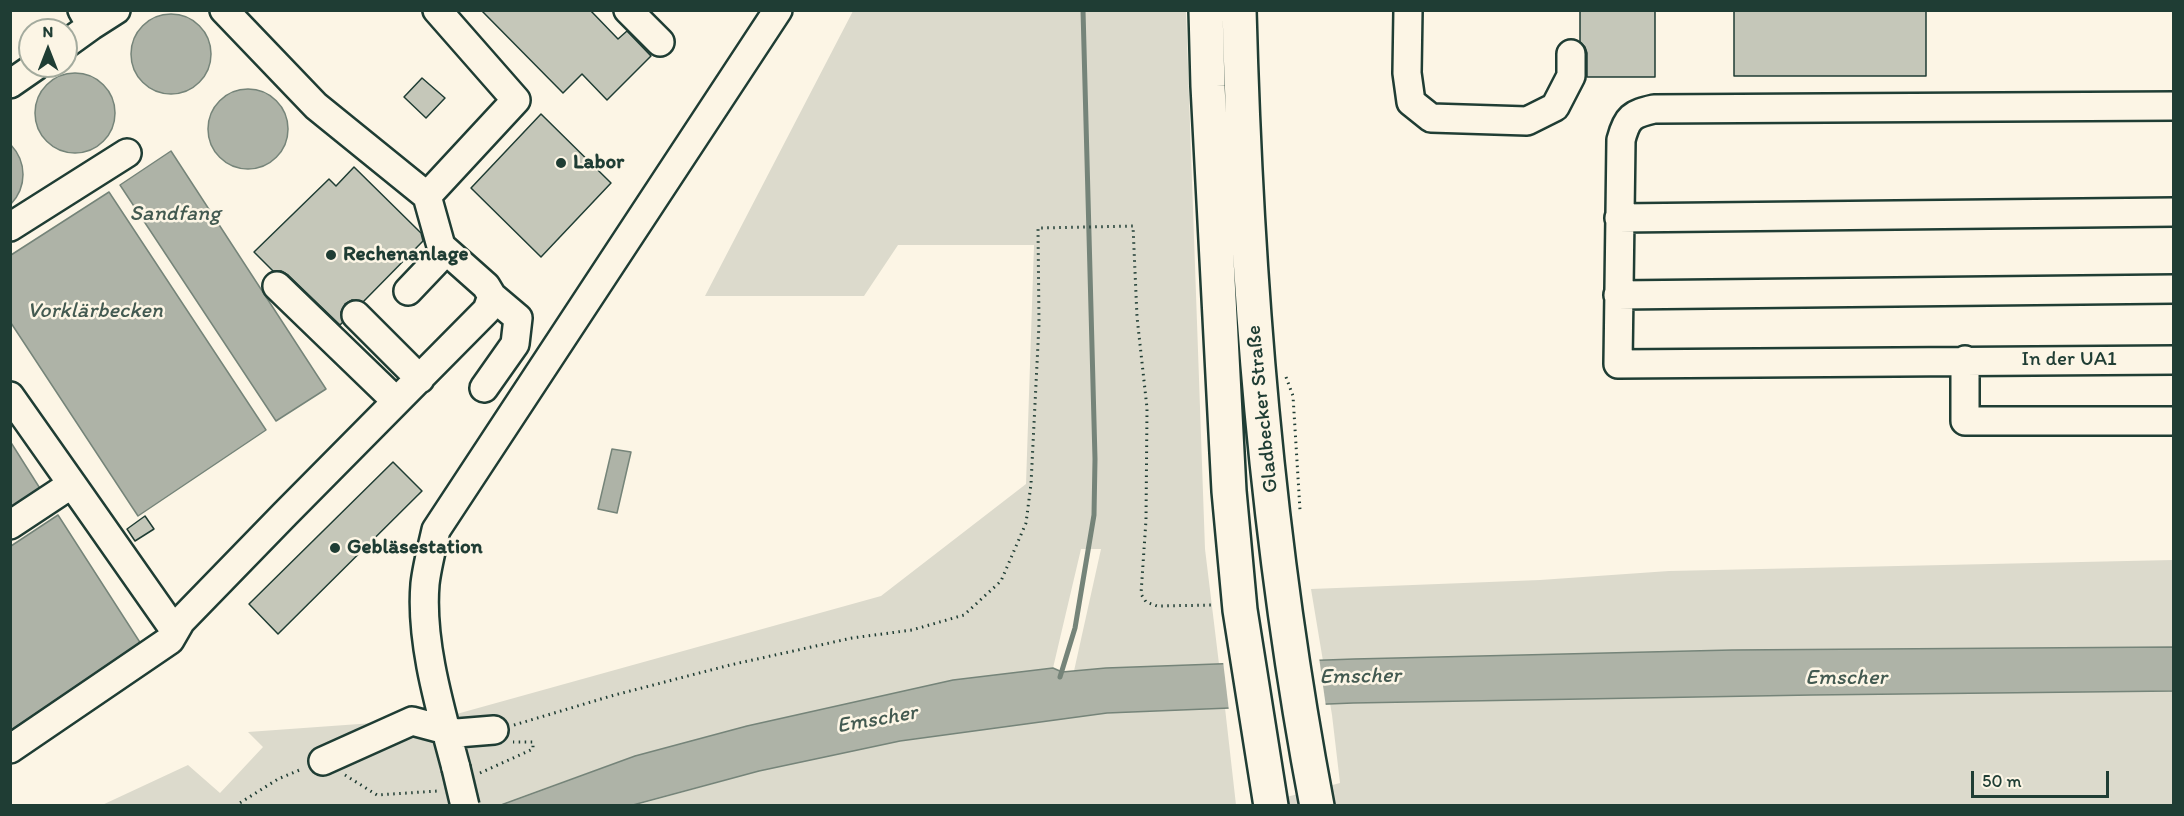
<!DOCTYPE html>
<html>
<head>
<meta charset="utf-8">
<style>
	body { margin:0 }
	#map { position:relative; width:2184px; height:816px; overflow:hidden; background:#fcf5e5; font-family:Itim,sans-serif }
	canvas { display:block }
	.frame { position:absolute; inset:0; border:12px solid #1f3d34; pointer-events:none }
	.north { position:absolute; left:18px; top:18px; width:60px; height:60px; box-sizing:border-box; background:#fcf5e5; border:2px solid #a4ab9e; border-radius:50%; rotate:0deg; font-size:16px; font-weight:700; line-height:24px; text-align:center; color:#1f3d34 }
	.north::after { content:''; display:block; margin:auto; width:21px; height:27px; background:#1f3d34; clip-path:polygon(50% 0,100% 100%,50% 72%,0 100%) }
	.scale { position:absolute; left:1971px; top:771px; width:138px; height:27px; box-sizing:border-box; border:3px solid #1f3d34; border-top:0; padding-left:8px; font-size:18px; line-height:21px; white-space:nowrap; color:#1f3d34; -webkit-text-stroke:4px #fcf5e5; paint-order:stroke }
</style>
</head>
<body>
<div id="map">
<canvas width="2184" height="816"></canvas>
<div class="frame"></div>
<div class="north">N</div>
<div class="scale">50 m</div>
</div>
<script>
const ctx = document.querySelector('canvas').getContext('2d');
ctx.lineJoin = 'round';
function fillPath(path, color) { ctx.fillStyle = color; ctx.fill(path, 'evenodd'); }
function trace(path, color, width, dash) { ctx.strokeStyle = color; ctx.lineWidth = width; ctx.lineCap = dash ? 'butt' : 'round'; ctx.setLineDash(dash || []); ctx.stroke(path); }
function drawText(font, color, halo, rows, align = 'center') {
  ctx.font = font + ' Itim,sans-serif'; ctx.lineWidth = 5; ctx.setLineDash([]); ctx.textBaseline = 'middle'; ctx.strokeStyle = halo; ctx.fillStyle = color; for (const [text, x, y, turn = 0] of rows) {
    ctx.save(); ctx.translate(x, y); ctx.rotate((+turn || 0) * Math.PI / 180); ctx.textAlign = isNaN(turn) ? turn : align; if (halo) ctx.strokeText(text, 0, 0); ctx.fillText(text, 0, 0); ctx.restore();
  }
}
fillPath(new Path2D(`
	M853 11H1186L1205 549 1219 664 1074 671 1101 549H1081L1053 668 953 680 747 726 635 756 498 805 100 806 188 765 220 793 263 747 248 732 401 721 453 715 881 596 1026 484 1034 245H898L864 296H705Z
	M2173 560V805L1276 806 1275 800 1340 783 1332 715 1311 589 1540 580 1669 571Z
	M1225 708 1236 805 633 806 759 771 900 741 1107 713Z`), '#dcdacc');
const water = new Path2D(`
	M131 54a40 40 0 1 1 80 0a40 40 0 1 1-80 0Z
	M35 113a40 40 0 1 1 80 0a40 40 0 1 1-80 0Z
	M208 129a40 40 0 1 1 80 0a40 40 0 1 1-80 0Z
	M11 145C27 162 27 187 11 204Z
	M171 151 326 389 276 421 120 185Z
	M109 192 266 430 138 516 11 323V255Z
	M10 441 41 490 10 510Z
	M612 449 631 452 617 513 598 509Z
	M58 515 141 644 11 730V546Z
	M2173 647V691L1812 695 1353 703 1107 713 900 741 759 771 633 805 498 806 635 756 747 726 953 680 1053 668 1062 672 1106 668 1354 659 1732 650Z`);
fillPath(water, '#aeb3a7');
trace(water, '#758479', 1.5);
fillPath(new Path2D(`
	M1319 657 1326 707 1229 711 1223 661Z`), '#fcf5e5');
trace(new Path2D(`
	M1060 677 1075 628 1094 515 1095 459 1083 10`), '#758479', 5);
const building = new Path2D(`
	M481 10H590L618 39 627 31 651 56 607 100 582 74 563 93Z
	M1580 10H1655V77H1587V53L1585 47 1580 42Z
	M1734 10H1926V76H1734Z
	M422 78 445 98 426 118 404 97Z
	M541 114 611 183 541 257 471 188Z
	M354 167 421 233 423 241 363 302 352 300 345 304 341 312 343 322 340 325 288 275 281 271H273L254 252 329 179 336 186Z
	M393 462 422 491 278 634 249 604Z
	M145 516 154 529 135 541 127 529Z`);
fillPath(building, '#c5c7b9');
trace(building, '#1f3d34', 1.5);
const minor = new Path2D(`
	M82 10 91 26 116 10
	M224 10 316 106 427 196
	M628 10 660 42
	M1408 10 1407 73 1411 102 1431 118 1527 121 1555 107 1571 76V54
	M66 44 91 26
	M10 84 36 66
	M2174 106 1654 109C1632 114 1627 117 1621 140L1618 364 2174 360
	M1619 218 2174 212
	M10 227 127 153
	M277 286 396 401
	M408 291 446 251
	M1618 295 2174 289
	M356 315 420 379
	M1965 360V421H2174
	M484 388 515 344 518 318 492 296
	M10 396 72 484 10 525
	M72 484 175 631
	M10 749 170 640 181 621 285 514 487 310 492 296 486 286 441 246 427 196 516 100 437 10
	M323 761 412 721 457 733 494 730
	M456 768C441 711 420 643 425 584 427 566 432 548 436 530L778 10`);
const highway = new Path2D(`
	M1206 10 1208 86 1229 491 1240 610 1271 806
	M1239 10C1246 277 1267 544 1317 806`);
trace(minor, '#1f3d34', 32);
trace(highway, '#1f3d34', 38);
trace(new Path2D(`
	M1286 377 1293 396 1300 510
	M514 725 611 696 730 665 852 638 912 630 964 615 1001 581 1026 523 1031 484 1039 324 1038 228 1133 226 1137 317 1147 408 1146 520 1141 594 1146 602 1157 606 1215 605
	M480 773 533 749V742H513
	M345 775 377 795 438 791
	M235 806 278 779 302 769`), '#1f3d34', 3, [1.5, 4.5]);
trace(minor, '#fcf5e5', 27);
trace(highway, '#fcf5e5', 33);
const minorBridge = new Path2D(`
	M456 768 465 806`);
trace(minorBridge, '#1f3d34', 32, []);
trace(minorBridge, '#fcf5e5', 27);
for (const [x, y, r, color] of [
	[561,163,6,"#1f3d34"],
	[331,255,6,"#1f3d34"],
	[335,548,6,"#1f3d34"]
]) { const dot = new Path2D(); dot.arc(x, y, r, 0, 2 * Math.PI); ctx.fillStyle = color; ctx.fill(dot); trace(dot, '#fcf5e5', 2); }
drawText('bold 21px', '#1f3d34', '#fcf5e5', [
	["Labor",573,163],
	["Rechenanlage",343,255],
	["Gebläsestation",347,548]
], 'left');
drawText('21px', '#1f3d34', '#fcf5e5', [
	["In der UA1",2069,360],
	["Gladbecker Straße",1263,409,-96]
]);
drawText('italic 22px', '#435a51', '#fcf5e5', [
	["Sandfang",175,214],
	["Vorklärbecken",95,311],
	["Emscher",1360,677,-1],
	["Emscher",1846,678],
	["Emscher",877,720,-10]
]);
</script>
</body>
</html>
